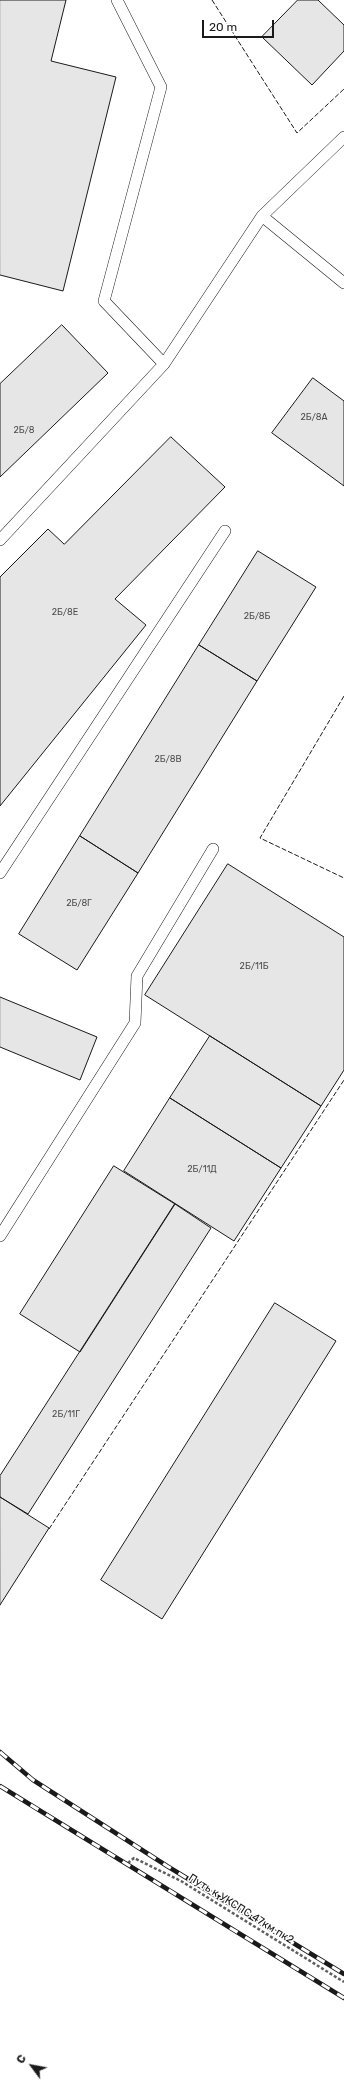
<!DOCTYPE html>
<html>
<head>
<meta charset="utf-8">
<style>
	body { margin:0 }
	#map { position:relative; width:344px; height:2098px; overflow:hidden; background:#fff; font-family:Rubik,sans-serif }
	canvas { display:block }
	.north { position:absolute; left:12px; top:2046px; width:40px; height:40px; -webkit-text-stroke:3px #fff; paint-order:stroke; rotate:302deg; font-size:11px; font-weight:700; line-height:16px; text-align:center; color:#1a1a1a }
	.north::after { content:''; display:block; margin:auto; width:14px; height:18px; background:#1a1a1a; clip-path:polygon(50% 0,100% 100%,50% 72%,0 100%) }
	.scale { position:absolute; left:202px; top:20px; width:72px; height:18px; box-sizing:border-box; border:2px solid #1a1a1a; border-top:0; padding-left:5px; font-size:12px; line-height:14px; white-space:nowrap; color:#1a1a1a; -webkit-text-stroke:3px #fff; paint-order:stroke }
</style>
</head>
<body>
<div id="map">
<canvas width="344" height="2098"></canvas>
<div class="north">С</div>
<div class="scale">20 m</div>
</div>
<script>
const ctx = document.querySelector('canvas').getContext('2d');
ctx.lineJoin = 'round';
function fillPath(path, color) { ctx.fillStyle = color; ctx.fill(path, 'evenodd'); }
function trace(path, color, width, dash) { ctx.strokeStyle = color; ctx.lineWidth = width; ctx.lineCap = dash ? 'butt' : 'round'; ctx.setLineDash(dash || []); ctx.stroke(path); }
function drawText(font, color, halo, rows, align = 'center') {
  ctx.font = font + ' Rubik,sans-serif'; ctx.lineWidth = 3; ctx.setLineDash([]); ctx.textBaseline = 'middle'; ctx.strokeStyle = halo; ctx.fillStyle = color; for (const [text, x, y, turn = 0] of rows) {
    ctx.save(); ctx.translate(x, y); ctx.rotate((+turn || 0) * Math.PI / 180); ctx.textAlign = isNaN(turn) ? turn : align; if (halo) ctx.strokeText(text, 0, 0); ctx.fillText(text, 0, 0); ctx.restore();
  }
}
const building = new Path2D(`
	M0 0H66L51 61 116 77 63 291 0 275Z
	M298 0H318L344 25V51L312 85 262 37Z
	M62 325 108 373 0 477V384Z
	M313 378 344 401V486L272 433Z
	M171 437 225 487 115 599 146 625 0 806V577L48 529 64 544Z
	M258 551 316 587 257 681 199 645Z
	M199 645 257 681 138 873 80 836Z
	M80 836 138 873 77 970 19 934Z
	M228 864 344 937V1070L321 1106 145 995Z
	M0 997 97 1037 80 1080 0 1047Z
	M210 1036 321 1106 281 1168 170 1098Z
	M170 1098 281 1168 234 1241 124 1171Z
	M114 1166 175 1204 80 1352 20 1314Z
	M175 1204 211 1228 28 1514 0 1497V1476Z
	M275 1303 336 1341 162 1619 101 1580Z
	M0 1497 49 1528 0 1605Z`);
fillPath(building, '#e6e6e6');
trace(building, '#1a1a1a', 1);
const lane = new Path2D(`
	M117 0 161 87 104 301 164 364
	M262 216 344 283
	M0 540 164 364 262 216 344 137
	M0 873 225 531
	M0 1236 135 1023 137 976 213 849`);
trace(lane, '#1a1a1a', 12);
trace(new Path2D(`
	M128 1863 134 1858 181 1881 344 1982`), '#5f5f5f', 2.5, [3, 2]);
trace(lane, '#fff', 11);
const rail = new Path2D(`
	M0 1752 33 1780 167 1866 344 1974
	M0 1786 344 1998`);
trace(rail, '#1a1a1a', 4.5);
trace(rail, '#fff', 3, [9]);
trace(new Path2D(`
	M212 0 297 133 344 89
	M344 696 260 838 344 878
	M49 1529 344 1080`), '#1a1a1a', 1, [5, 2]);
drawText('9px', '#4d4d4d', null, [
	["2Б/8А",314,417],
	["2Б/8",24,430],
	["2Б/8Е",65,612],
	["2Б/8Б",257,616],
	["2Б/8В",168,759],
	["2Б/8Г",79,903],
	["2Б/11Б",254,966],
	["2Б/11Д",202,1169],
	["2Б/11Г",66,1414]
]);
drawText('11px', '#1a1a1a', '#fff', [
	["Путь к УКСПС 47км пк2",241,1909,32]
]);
</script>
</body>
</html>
